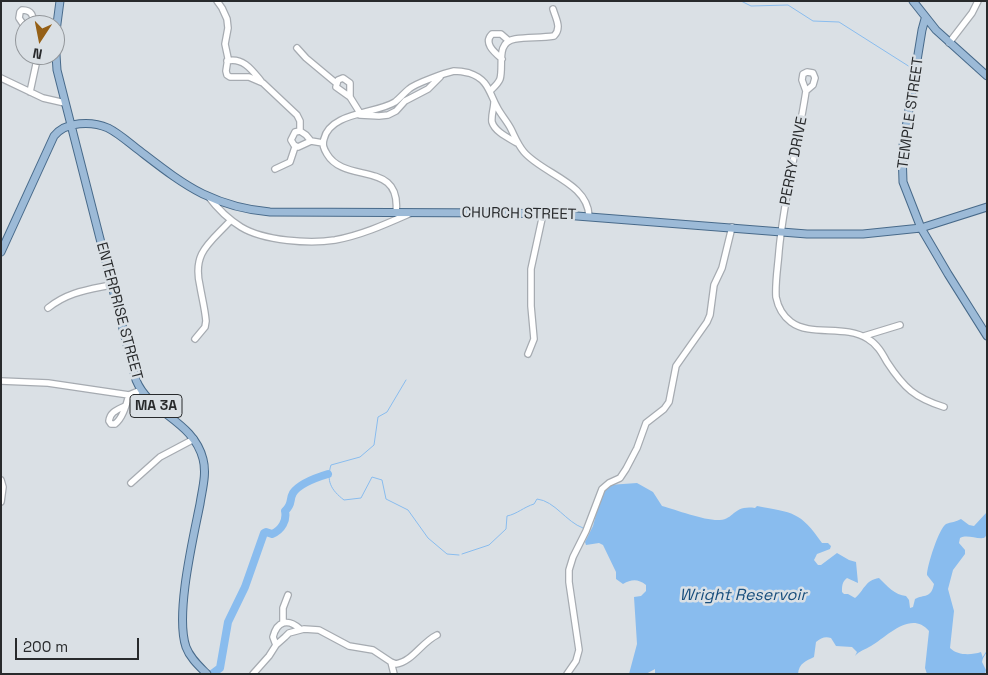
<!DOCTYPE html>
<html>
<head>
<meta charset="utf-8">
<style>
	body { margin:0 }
	#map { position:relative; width:988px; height:675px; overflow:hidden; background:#dae0e5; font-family:"Space Grotesk",sans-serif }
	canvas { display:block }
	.frame { position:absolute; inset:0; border:2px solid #282a2c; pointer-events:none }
	.north { position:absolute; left:15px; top:15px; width:50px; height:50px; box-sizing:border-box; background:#dae0e5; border:1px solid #93979b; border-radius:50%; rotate:191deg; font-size:14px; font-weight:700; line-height:20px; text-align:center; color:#282a2c }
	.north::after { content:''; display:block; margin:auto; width:18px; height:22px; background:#956016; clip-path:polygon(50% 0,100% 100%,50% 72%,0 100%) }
	.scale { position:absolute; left:15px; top:638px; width:124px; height:22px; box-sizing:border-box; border:2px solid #282a2c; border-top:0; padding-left:6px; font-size:15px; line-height:18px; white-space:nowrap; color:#282a2c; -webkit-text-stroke:4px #dae0e5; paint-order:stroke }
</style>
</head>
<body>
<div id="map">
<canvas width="988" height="675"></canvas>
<div class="frame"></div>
<div class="north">N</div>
<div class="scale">200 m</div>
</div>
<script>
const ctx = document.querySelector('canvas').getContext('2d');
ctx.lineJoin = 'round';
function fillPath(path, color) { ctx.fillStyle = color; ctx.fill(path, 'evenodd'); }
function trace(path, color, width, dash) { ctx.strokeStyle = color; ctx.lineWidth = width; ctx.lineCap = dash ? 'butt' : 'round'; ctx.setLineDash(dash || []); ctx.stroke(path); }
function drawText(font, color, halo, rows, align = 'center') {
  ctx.font = font + ' "Space Grotesk",sans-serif'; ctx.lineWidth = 5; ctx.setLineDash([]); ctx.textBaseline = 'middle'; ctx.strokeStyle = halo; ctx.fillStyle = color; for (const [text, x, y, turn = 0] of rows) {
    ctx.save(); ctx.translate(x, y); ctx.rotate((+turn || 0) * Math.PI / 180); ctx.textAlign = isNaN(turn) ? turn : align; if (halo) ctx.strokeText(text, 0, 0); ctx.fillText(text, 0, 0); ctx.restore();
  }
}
fillPath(new Path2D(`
	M637 483 653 492 662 506C677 510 705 521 720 520 735 519 733 505 755 508L757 506C793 513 800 511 822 543H828L831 546 830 549 817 554 814 560 818 565H821L837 553 849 560 856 562 858 583 847 578C842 582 842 586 842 592L844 594H848L855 598C864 591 865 580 879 578 887 586 895 595 906 596L909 600 910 608 913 607 915 599C924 594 931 599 934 584L927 575C927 566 939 528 946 524 951 522 956 522 961 519L969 525 974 526 987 512V535L984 538C975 539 967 534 960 538L959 543 965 550V554L953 570 948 589 954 611 950 648C958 656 972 655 981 652L983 658 982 662 986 670 985 674H927L925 668 929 631C911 610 888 636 871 646 866 649 859 651 855 656L857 652 852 647 836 646 831 638C825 636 821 638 816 642L814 657C806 661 799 663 798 674H655V669L646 674H629L637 644 634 597 641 596 646 591V585C638 579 632 579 623 584L616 579V572L603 545 599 543 586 545 585 542 593 526 602 492 609 485Z`), '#89bcee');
trace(new Path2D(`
	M741 1 751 6 788 5 813 21 839 22 910 67
	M406 380 387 412 378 417 374 445 360 457 331 465C326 481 331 490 344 500L361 498 372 477 382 480 386 499 408 510 428 538 447 554 459 555
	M462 554 489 545 506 529 507 516C517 514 524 507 534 504L537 499C555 501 566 522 583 528
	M982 659 987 651`), '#89bcee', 1);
trace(new Path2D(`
	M212 674 220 668 228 622 245 587 264 533 266 532 272 534C282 530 287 520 285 511 293 504 289 500 293 493 299 484 318 477 328 474`), '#89bcee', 8);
const minor = new Path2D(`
	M217 1 222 8 227 19 228 28 225 44 228 58 226 71 227 75 230 77H249L263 83 297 115 300 121V131
	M25 27 19 18 20 12 22 10C32 10 34 16 33 25
	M949 43 972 13 978 1
	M297 48 306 58 336 83
	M502 59C494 52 483 43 492 34H501L509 41
	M227 61C243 57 252 70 261 81
	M807 72 813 73 815 78 813 85 806 91 802 80 803 74Z
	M1 78 43 98 65 103
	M343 78 350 83V97L336 87 338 80Z
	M490 91C494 87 498 84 500 79 504 66 495 42 515 39 528 37 541 38 554 36 562 28 556 19 553 9
	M806 91C798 144 784 197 779 251 778 266 775 282 776 297 778 307 783 316 791 322 811 337 845 324 868 339 877 344 882 353 887 362 904 388 915 398 944 407
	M30 92 38 55
	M350 97 360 113
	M494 102C494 108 491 116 492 122 495 132 509 138 517 143
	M360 115 379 116 388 115 396 111 405 101 428 89 440 77
	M311 141 298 147 294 145 291 140 295 132 300 131 306 135 311 141 323 143
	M275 169 290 162 295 147
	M208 196C217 208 228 219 241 227 264 241 310 244 335 240 362 235 386 224 411 213
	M396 213C402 159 345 185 327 154 324 149 322 145 324 139 330 112 376 114 395 102 400 98 404 93 409 89 416 83 445 73 454 71 459 71 465 72 469 73 488 79 489 92 497 107 501 115 507 121 511 129 515 137 518 145 524 152 543 174 588 183 589 216
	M48 308C68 292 87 290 111 285
	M864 336 900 325
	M195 339 205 327 206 321C205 309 202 298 200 286 192 252 210 243 231 220
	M528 354 534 339 531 306V269L543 214
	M1 381 48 383 129 395 141 390
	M125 406C117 410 110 412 109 421L111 424H115C123 418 126 405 129 395
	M1 480 3 487 1 502
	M131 483 160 457 194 439
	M283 622V608L288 595
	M276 645 273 637C277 621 288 618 300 629
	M253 674 269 656 276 645 285 637 289 633 304 629 319 630 349 646 373 650 391 662
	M394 674 391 662 396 664C412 662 422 642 437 635
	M567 674 576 661 579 650 569 582V570L573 557 586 531 602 489 609 483 620 478 626 469 637 448 646 423 664 409 669 402 676 366 707 322 710 315 714 285 722 268 732 227`);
const major = new Path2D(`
	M60 1 55 39 57 70 136 380C150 414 193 420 203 459 207 474 202 490 200 504 193 539 175 615 186 647 190 658 199 666 207 674
	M913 1 936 30 987 76
	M925 19 922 30 902 152 903 182 921 228 948 274 987 336
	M1 252 54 136C66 121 92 121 108 128 118 133 127 141 136 148 157 164 179 182 203 194 224 204 246 210 270 212L510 213 564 215 807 234H863L921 228 987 207`);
trace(minor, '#a6abb1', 8);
trace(major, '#486a8a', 9);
trace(minor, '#fff', 5.5);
trace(major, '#9cbad7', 7);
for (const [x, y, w] of [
	[156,406,52]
]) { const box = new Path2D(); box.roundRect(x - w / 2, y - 11.5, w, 23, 4); ctx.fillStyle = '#dae0e5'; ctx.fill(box); trace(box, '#282a2c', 1); }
drawText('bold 14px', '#282a2c', null, [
	["MA 3A",156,406]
]);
drawText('15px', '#282a2c', '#dae0e5', [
	["TEMPLE STREET",911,113,-82],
	["PERRY DRIVE",794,161,-79],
	["CHURCH STREET",519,214,1],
	["ENTERPRISE STREET",119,311,75]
]);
drawText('italic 16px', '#174d7c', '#dae0e5', [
	["Wright Reservoir",743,596]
]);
</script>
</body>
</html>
